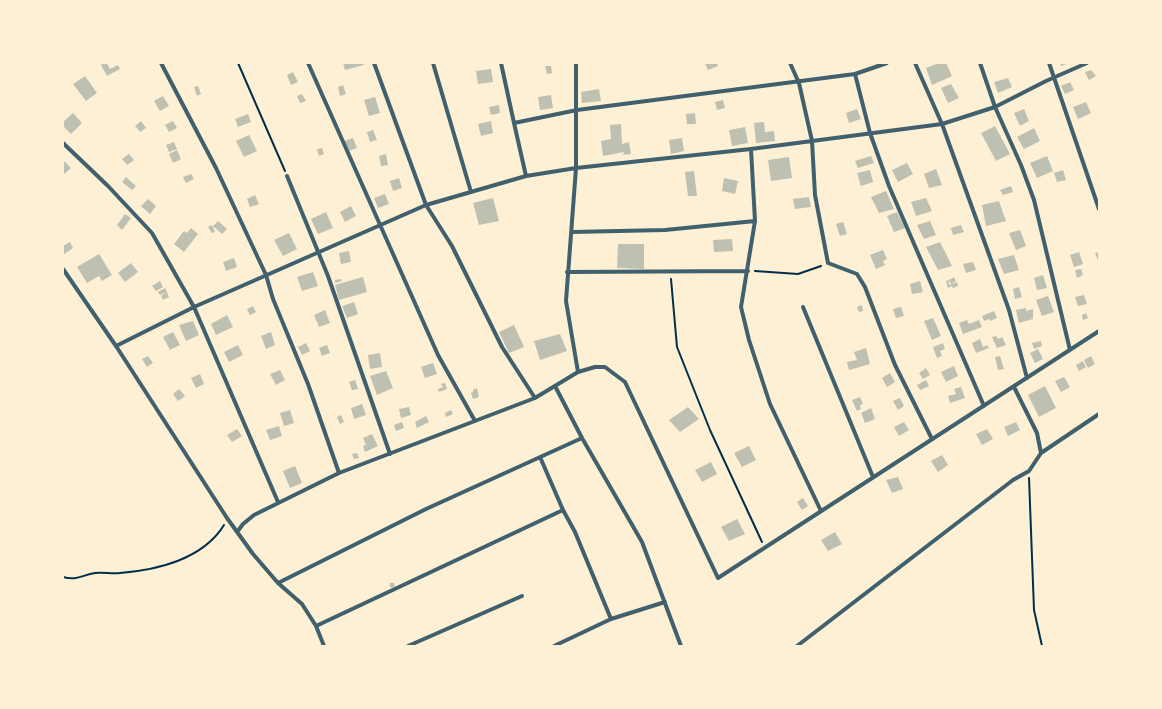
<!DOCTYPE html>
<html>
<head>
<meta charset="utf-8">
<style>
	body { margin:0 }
	#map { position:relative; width:1162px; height:709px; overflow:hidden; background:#fdf0d5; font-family:Helvetica,sans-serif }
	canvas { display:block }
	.frame { position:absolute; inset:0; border:64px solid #fdf0d5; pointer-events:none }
</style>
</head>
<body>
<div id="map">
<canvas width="1162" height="709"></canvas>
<div class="frame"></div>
</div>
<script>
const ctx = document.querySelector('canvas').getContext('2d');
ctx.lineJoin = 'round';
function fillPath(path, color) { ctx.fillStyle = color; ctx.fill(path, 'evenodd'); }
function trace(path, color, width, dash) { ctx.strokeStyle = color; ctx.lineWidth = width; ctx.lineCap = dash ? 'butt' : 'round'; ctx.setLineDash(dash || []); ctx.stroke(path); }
fillPath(new Path2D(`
	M104 63H107L110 69 118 65 120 69 107 76 101 65Z
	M343 63H363L364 65 345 70Z
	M705 63H717L718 66 708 70Z
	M939 63H946L952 76 932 85 926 68Z
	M1060 63H1070L1061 66Z
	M545 66H551L552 73 547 74Z
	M491 69 493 82 478 84 476 71Z
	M1091 70 1096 76 1089 80 1085 72Z
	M293 72 298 82 291 85 287 75Z
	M85 76 97 93 86 101 73 84Z
	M1008 78 1012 87 998 93 994 82Z
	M1070 82 1074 90 1065 94 1061 86Z
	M951 84 959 98 948 103 941 88Z
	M343 85 346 94 340 96 338 87Z
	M198 86 201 94 197 96 194 87Z
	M599 89 601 101 582 103 581 92Z
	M302 94 306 101 300 103 297 96Z
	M551 95 553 108 540 110 538 97Z
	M163 96 169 106 160 111 154 101Z
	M375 97 380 113 369 116 364 100Z
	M723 100 725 108 717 110 715 102Z
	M1086 102 1091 113 1078 119 1073 107Z
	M499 105 500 113 491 115 489 107Z
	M857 109 861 119 849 123 846 113Z
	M1024 109 1029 121 1020 126 1014 113Z
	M73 113 82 123 71 134 63 126V122Z
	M695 113 696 124H687L686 114Z
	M248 114 251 122 238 127 235 119Z
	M141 121 146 128 140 132 135 126Z
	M173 121 177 128 169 132 165 125Z
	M491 121 493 133 481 136 478 124Z
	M764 122 765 132 774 131 775 141 756 143 754 123Z
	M621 124 622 144 629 142 631 154 623 155 624 152 603 156 601 141 611 139 610 125Z
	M995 126 1010 154 996 161 981 133Z
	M745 127 748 143 732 146 729 130Z
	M1034 128 1040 141 1024 149 1017 137Z
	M373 130 377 140 370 142 367 132Z
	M249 135 257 151 244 157 236 141Z
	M353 138 357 148 349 151 345 141Z
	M682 138 684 151 671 154 669 140Z
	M174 142 177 149 169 152 166 145Z
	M322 148 324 154 319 156 317 149Z
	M177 150 181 159 173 163 169 154Z
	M129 154 134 160 127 165 122 159Z
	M386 154 388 165 381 166 379 156Z
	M871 156 874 163 858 168 855 161Z
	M1047 156 1053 171 1037 178 1030 163Z
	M789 157 792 178 771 181 768 160Z
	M63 160 71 168 63 175Z
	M907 163 913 174 898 182 892 170Z
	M936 169 942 185 929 188 924 174Z
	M870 170 873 182 861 186 857 173Z
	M1063 170 1066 180 1057 182 1054 173Z
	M694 171 697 196H688L685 172Z
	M191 174 194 179 186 183 183 177Z
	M126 177 136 186 132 190 122 182Z
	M399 178 402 188 393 191 390 181Z
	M724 178 738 181 735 194 722 191Z
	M1011 186 1013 192 1003 195 1000 190Z
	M886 191 894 209 879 213 871 197Z
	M385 194 389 204 378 208 374 198Z
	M255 195 259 204 250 207 247 199Z
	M809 197 811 207 795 209 793 199Z
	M493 198 499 221 479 225 473 203Z
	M926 198 932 211 916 216 911 202Z
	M148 199 156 206 150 214 141 206Z
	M999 201 1006 221 986 226 982 205Z
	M351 206 356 216 345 222 340 212Z
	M326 212 333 228 318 234 311 219Z
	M897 212 905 228 894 232 887 216Z
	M125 214 131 218 122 230 117 225Z
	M218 221 227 229 222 234 213 226Z
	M930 221 936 235 924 239 917 225Z
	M843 222 847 234 840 236 836 224Z
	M212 225 215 232 212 233 208 227Z
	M961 225 964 232 953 235 951 228Z
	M191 228 198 234 184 252 174 244 184 231 187 233Z
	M1020 230 1026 246 1016 250 1009 233Z
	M289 233 297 249 283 256 274 240Z
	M732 239 733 251 714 252 713 240Z
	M70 242 73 248 63 255V246Z
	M940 242 952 266 938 270 926 247Z
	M618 244H644V269L617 268Z
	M883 250 887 259 883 261 885 265 876 269 870 255Z
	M349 251 351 262 341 264 339 253Z
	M1079 252 1083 264 1074 267 1070 255Z
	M1099 252V263L1095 253Z
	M99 254 112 275 102 281 99 276 87 283 77 267Z
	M1014 255 1019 270 1004 274 998 259Z
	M234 258 237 267 226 271 223 262Z
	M973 262 976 270 966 273 963 264Z
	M131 263 138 272 125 282 118 273Z
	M1081 269 1083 275 1077 278 1075 270Z
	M313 272 318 286 302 291 297 277Z
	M1043 275 1047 288 1037 290 1034 278Z
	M363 277 367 292 339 300 335 285Z
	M954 277 956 281 951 284 949 280Z
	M341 279 342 281 335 283V280Z
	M949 280V285L957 282 958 286 953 288 952 286 948 288 946 281Z
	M160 281 163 287 156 291 152 286Z
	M920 281 923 292 912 294 910 284Z
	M1019 287 1022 297 1015 299 1013 289Z
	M165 288 167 292 160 295 158 292Z
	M167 292 169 297 163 300 161 296Z
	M1084 295 1087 304 1078 306 1075 297Z
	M1048 296 1054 312 1042 316 1036 300Z
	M354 302 358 314 347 318 342 306Z
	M862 305 863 311 859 312 857 307Z
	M253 306 256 312 250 315 247 309Z
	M901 307 904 316 896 318 893 309Z
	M1026 308V311L1033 309V319L1019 323 1016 310Z
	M325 310 330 323 319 327 314 315Z
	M994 311 997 318 990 321 989 319 984 321 982 316Z
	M1086 313 1088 318 1083 320 1082 315Z
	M227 315 233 327 216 335 211 324Z
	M933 318 941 336 932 340 924 321Z
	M967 320 969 324 979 320 982 327 963 334 959 323Z
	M193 321 199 335 186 341 179 325Z
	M514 325 524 347 509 353 499 332Z
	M173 332 180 345 170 350 163 337Z
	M271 332 275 345 266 349 261 336Z
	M560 334 567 351 540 360 534 341Z
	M996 336 998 339 1002 337 1006 345 997 348 992 337Z
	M980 339 983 347 987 345 989 348 976 353 972 343Z
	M1041 341 1042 346 1034 349 1032 343Z
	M306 343 310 351 302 355 298 347Z
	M943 343 945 349 940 351 942 356 937 358 933 347Z
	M238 345 243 355 229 362 224 352Z
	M327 345 330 353 322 356 319 348Z
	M866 348 870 364 849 370 847 362 857 360 854 352Z
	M1038 349 1043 359 1035 363 1030 353Z
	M380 353 382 367 370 369 368 355Z
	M148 356 153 363 147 367 142 359Z
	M1000 356 1004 369 998 370 995 357Z
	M1091 356 1095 364 1088 368 1084 360Z
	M1083 361 1086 367 1079 371 1076 365Z
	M433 363 437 374 425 378 421 367Z
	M954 366 958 376 946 382 941 372Z
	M926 368 930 375 923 379 919 373Z
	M280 370 285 380 276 385 270 374Z
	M386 371 393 388 377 395 370 376Z
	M890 373 895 382 887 387 882 378Z
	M200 374 204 384 196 388 191 378Z
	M1064 377 1070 387 1061 392 1055 381Z
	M355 380 358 389 352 390 349 382Z
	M926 380 929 386 920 390 917 385Z
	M445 383 447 389 439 392 438 389 443 387 441 384Z
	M1045 386 1056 408 1039 417 1028 395Z
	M961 387 965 398 950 403 948 396 956 394 954 389Z
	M477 388 479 397 473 399 471 393 473 392V390Z
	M179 389 185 396 178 401 173 394Z
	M860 397 863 404 860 405 861 409 857 411 852 400Z
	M900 398 904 406 898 410 893 401Z
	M362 404 366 415 354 419 351 408Z
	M409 407 411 415 401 418 399 409Z
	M688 407 699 419 680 432 669 420Z
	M871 408 875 419 865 423 861 413Z
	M290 410 294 423 284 426 280 413Z
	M451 410 453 414 446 417 445 413Z
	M341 415 344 422 340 424 337 417Z
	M426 416 429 422 417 428 415 422Z
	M402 422 404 428 396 431 394 425Z
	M904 422 909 430 899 436 894 427Z
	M1016 422 1020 430 1008 436 1004 427Z
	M279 426 282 436 270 440 266 430Z
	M237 429 242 436 232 442 227 435Z
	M987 429 993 439 982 445 976 434Z
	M372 434 378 446 365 452 363 446 366 445 363 438Z
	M749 446 756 460 742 467 734 453Z
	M357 453 359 458 354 459 352 454Z
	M942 455 948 465 938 472 931 461Z
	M711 462 717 474 702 482 695 470Z
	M295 466 302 483 290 488 283 471Z
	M898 477 903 489 892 493 886 480Z
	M803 498 808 506 802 510 797 502Z
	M737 519 745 534 729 541 721 527Z
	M835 532 842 544 828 551 821 540Z
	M389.5 585a2.5 2.5 0 1 1 5 0a2.5 2.5 0 1 1-5 0Z`), '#bec0b2');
trace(new Path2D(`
	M238 63 285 171
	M755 271 798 274 821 266
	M671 279 677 347 710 430 762 542
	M1029 478 1034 610 1042 646
	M63 577C77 581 82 575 95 573 103 572 112 574 120 573 157 570 203 559 224 525`), '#003049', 2);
trace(new Path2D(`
	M161 63 216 168 266 275 273 299 308 384 339 473
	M308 63 438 355 475 421
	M374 63 426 205 452 246 502 347 535 398
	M433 63 471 192
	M501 63 514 123 577 110 855 74 887 63
	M576 63V168L566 301 578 372
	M790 63 799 83 812 141 815 195 828 263 857 274 865 287 895 365 932 439
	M915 63 942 124 1009 310 1027 378
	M980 63 995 107 1021 165 1034 200 1070 350
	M1049 63 1099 209
	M855 74 870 133 889 186 984 406
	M514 123 526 176
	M63 143 108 186 152 233 194 307 278 502
	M751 149 755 221 741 307 749 340 770 404 821 511
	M287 176 328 276 390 454
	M572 232 665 230 755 221
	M63 269 116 346 227 518 253 554 278 583 302 604 316 626 324 646
	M567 272 748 271
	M803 307 873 477
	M116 346 194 307 426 205 526 176 576 168 751 149 942 124 995 107 1046 81 1087 63
	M555 386 582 438 642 542 681 646
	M1041 453 1099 414
	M540 457 563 510 575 532 611 619
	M237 532 243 524 254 515 339 473 535 398 578 372 595 367H605L625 382 718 578 1099 331
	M278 583 426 509 582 438
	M316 626 563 510
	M408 646 522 596
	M554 646 611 619 665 602
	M797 646 1013 480 1029 471 1041 453 1037 433 1014 387`), '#3f606c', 4);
</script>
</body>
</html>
